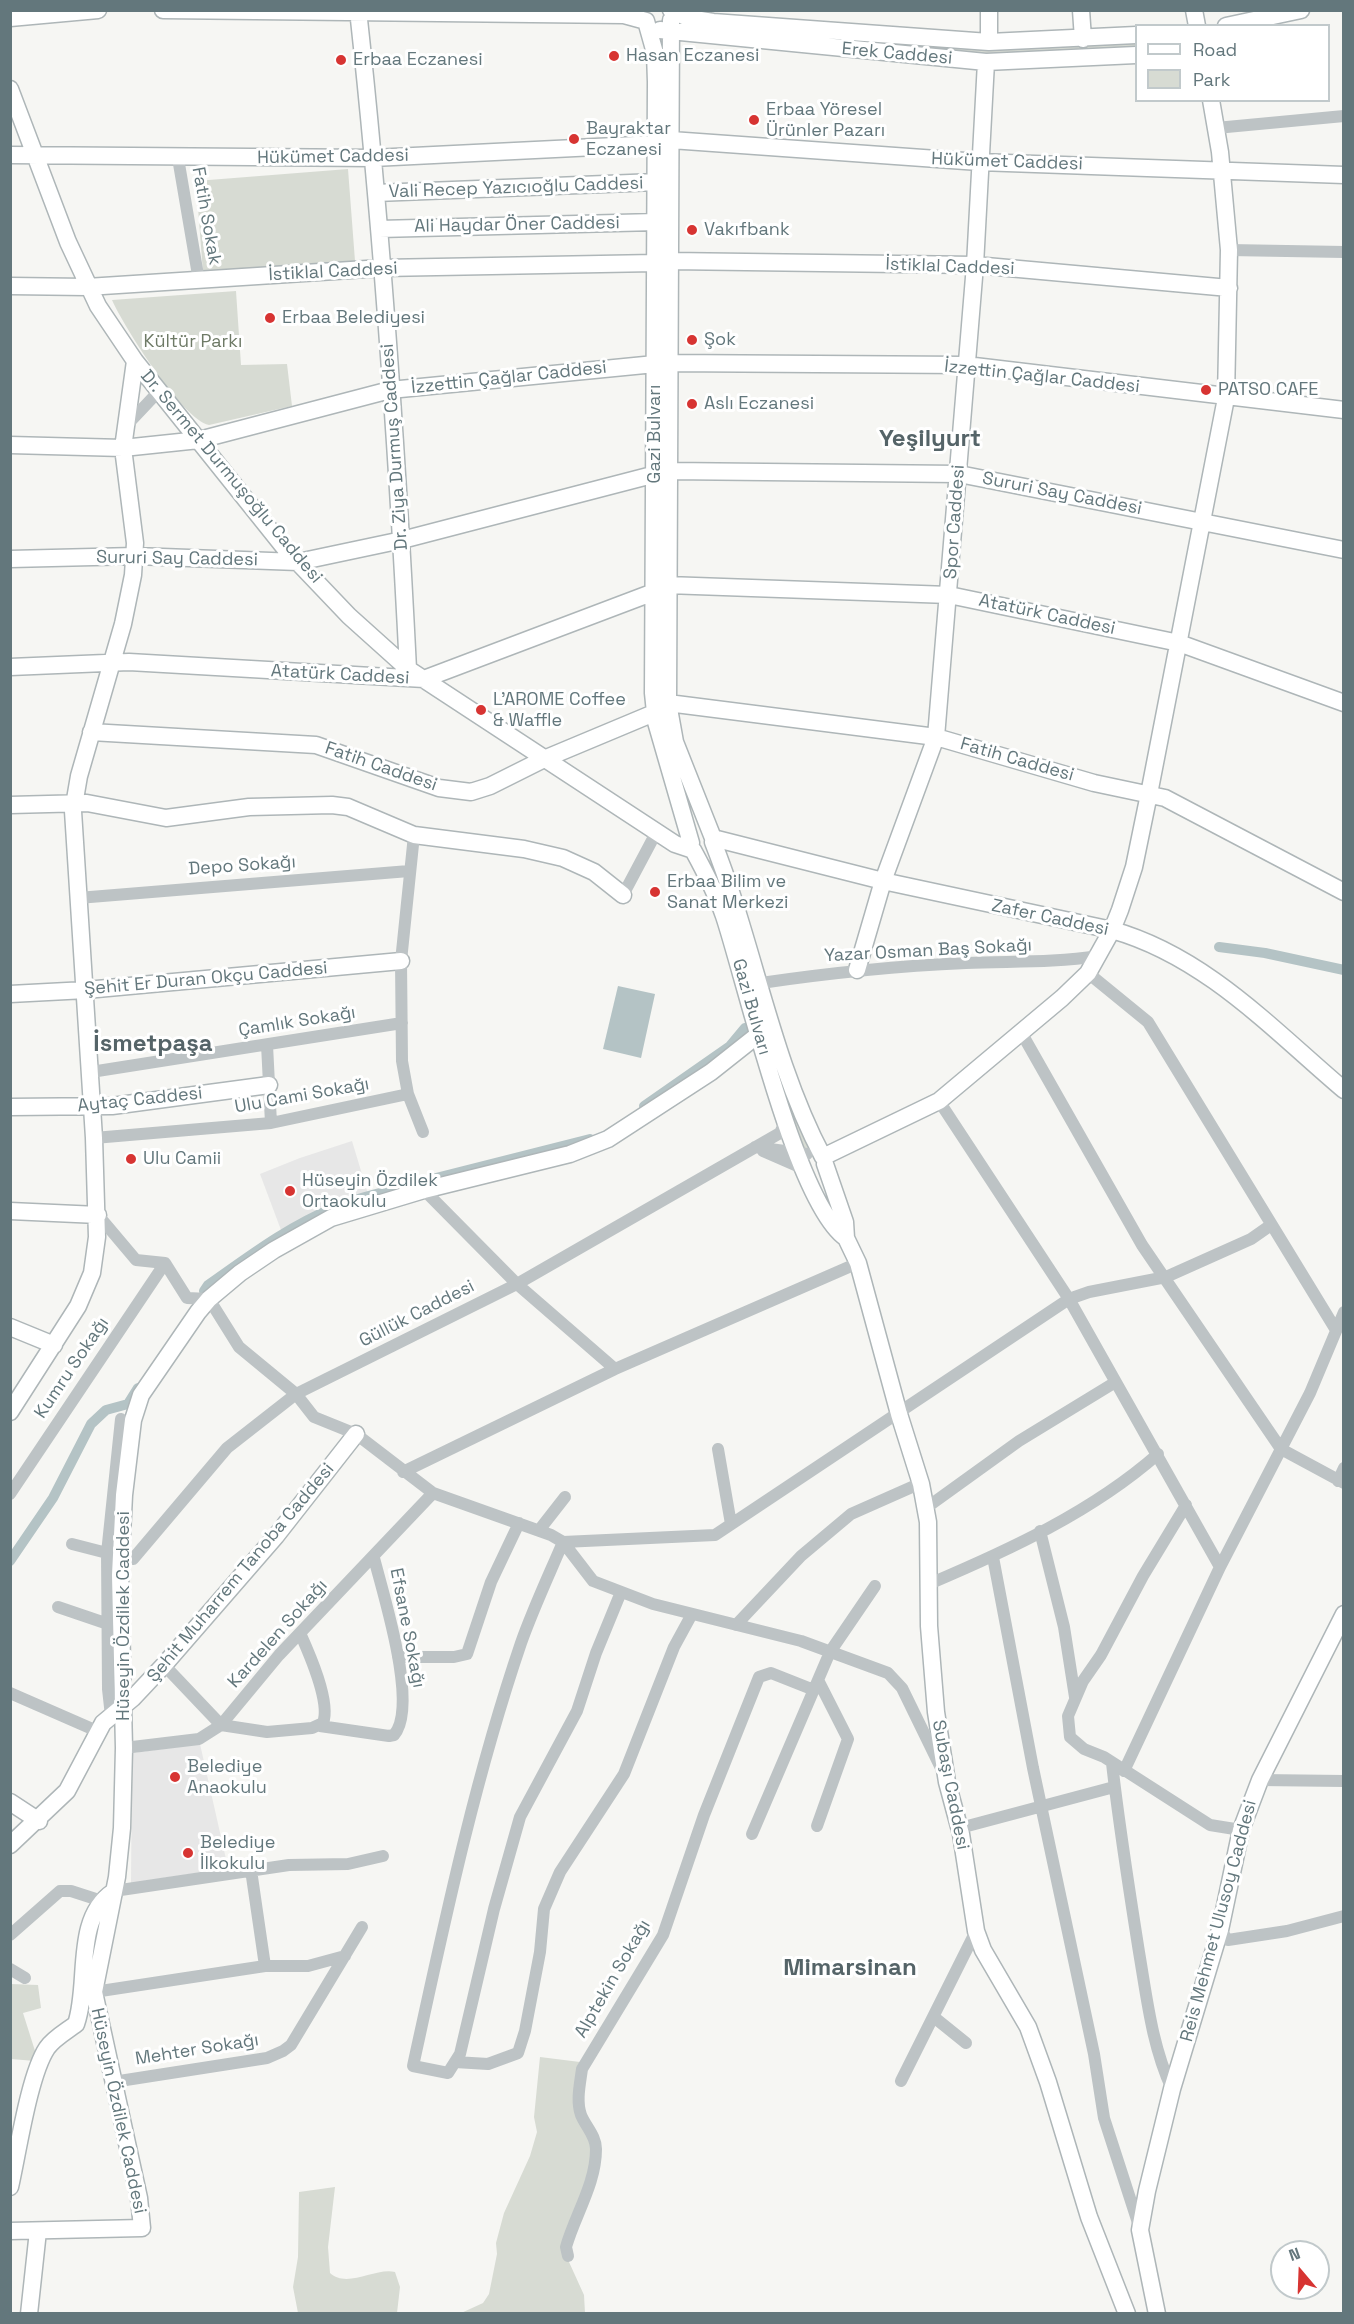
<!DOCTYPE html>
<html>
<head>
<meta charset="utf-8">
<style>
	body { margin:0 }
	#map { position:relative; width:1354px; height:2324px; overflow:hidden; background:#f6f6f3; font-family:"Space Grotesk",sans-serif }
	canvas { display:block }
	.frame { position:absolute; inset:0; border:12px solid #63777c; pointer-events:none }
	.legend { position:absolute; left:1135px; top:24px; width:195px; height:78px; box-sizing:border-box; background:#fff; border:2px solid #c1c9cb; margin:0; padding:8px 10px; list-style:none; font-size:18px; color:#63777c }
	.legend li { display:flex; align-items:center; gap:12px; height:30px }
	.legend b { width:30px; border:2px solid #c1c9cb }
	.north { position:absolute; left:1270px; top:2240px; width:60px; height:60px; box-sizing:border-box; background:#fff; border:2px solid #c1c9cb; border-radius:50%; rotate:341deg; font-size:16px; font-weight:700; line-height:24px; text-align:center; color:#63777c }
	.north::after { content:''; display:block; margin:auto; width:21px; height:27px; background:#d73432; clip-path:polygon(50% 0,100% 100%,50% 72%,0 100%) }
</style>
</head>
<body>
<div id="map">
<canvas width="1354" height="2324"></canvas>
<div class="frame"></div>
<ul class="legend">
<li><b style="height:8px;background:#fff"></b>Road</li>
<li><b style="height:16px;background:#d7dbd3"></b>Park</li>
</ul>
<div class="north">N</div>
</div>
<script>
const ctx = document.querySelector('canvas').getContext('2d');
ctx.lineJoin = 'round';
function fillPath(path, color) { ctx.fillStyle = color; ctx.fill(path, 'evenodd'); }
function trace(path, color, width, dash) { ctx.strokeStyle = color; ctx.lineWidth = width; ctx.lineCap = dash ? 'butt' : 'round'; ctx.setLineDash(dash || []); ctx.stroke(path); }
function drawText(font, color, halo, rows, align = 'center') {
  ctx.font = font + ' "Space Grotesk",sans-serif'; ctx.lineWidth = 6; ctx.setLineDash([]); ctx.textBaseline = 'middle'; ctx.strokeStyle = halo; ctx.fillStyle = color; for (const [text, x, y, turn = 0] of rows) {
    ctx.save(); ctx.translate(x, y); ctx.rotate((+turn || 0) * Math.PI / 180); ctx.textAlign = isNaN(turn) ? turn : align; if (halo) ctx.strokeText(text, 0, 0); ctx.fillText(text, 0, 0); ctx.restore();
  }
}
fillPath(new Path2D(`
	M352 1141 368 1194 336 1203 281 1230 260 1174 300 1158Z
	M200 1744 228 1868 131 1883 132 1753Z`), '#e7e7e7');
fillPath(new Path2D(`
	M679 20 1000 49 1136 43V48L983 54 678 27Z
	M348 169 355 261 203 273 196 181Z
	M236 291 241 365 287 364 292 406 209 425C182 419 124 327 112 300Z
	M714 858 810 1147 804 1150 706 861Z
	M11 1984 38 1985 41 2008 23 2013 36 2054 35 2061 11 2059Z
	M540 2057 580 2062 575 2079 590 2139 592 2160 564 2251 584 2295 585 2313 459 2314 483 2303 489 2294 497 2254 496 2243 504 2213 530 2156 537 2132 534 2117Z
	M335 2187 328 2247 330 2273C347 2289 376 2267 395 2272L400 2287 397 2313H298L293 2287 298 2257 299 2192Z`), '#d7dbd3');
fillPath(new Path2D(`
	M618 986 655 994 641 1058 603 1049Z`), '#b4c3c5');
trace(new Path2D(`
	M1219 947 1265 953 1344 970
	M644 1106 730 1046 745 1028
	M428 1180 590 1139
	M204 1291 208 1285C248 1257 287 1227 333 1208 358 1197 386 1192 412 1185
	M10 1561 53 1498 91 1424 106 1410 128 1404 138 1388`), '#b4c3c5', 10);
const secondary = new Path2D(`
	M163 10 624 15 646 21 655 53 656 82 653 693 656 722 691 843
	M358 10C382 229 397 449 408 669
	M671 10 688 18 713 22 989 42 1136 35
	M1081 10 1083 39
	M1194 10 1197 26
	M10 18 98 10
	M671 20 668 703 675 742 713 838 883 881 1112 930C1205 956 1272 1029 1344 1090
	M1226 26 1301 10
	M660 30 986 62 1136 55
	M989 42V10
	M10 89 68 242 98 306 135 361 287 551 349 616 408 669 675 844 693 850C705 872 716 893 724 916 746 982 796 1204 846 1238
	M671 140 979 162 1344 175
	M10 155 373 158 656 144
	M376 193 656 182
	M379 229 656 222
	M670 261 975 265 1229 288
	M10 286 87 287 382 268 655 263
	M667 363 966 365 1344 410
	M10 445 123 448 199 440 390 390 655 364
	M669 471 959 474 1344 550
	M10 559 135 556 298 562 402 540 656 474
	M667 585 949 595 1179 643 1344 703
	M10 667 129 662 424 679 654 592
	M668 703 936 737 1094 783 1165 798 1344 892
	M91 732 316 745 439 788 471 792 490 786 544 759 654 713
	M10 805 87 803 166 818 249 807 332 805 348 807 414 835 524 849 563 858 594 872 623 895
	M713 842C754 945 771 1059 823 1157L939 1101 1062 998 1088 973 1112 930 1120 910 1134 867 1149 794 1226 398 1229 250 1220 152 1211 100
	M857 970 883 881 936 737 975 265 986 62
	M10 994 86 990 401 961
	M10 1107 112 1106 269 1085
	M825 1164 845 1222 846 1238 858 1263 899 1414 921 1484 928 1522 929 1626 936 1712 947 1782 961 1834 976 1931 983 1950 1028 2027 1048 2082 1089 2217 1127 2314
	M10 1211 98 1215
	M10 1327 54 1345
	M10 1412 78 1306 92 1273 97 1237 94 1138 73 811 79 776 123 624 133 575 135 543 123 448 135 361
	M10 1802 39 1821
	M10 1845 67 1791 103 1723 133 1698 164 1665 276 1536 356 1434
	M10 2187C18 2152 29 2075 47 2048 54 2038 67 2031 76 2024 90 1984 73 1919 113 1892
	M10 2231 142 2228 139 2198 94 1992 117 1877 122 1828 124 1748 120 1575 124 1495 133 1420 141 1395 198 1312 209 1299 240 1273 274 1250 331 1218 424 1190 570 1154 608 1139 711 1072 759 1034
	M29 2314 38 2231
	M1157 2314 1140 2230 1147 2191 1172 2089 1220 1930 1241 1830 1260 1780 1344 1614`);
trace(secondary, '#aeb6b8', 19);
trace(new Path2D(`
	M1216 128 1344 116
	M178 158 199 281
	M1229 250 1344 252
	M126 426 159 391
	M414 835 401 961 402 1061 408 1094 423 1132
	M623 895 657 831
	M78 898 409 871
	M1088 973 1148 1022 1336 1330
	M761 983C829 973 897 966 966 963 1010 961 1054 963 1098 956
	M1021 1032 1142 1245 1281 1449 1344 1483
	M267 1045 271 1123
	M91 1072 402 1023
	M939 1101 1069 1299 1220 1567
	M94 1138 271 1123 408 1094
	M755 1147 807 1154
	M763 1151 802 1168
	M424 1190 517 1284 615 1369
	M98 1215 136 1260 165 1263 187 1298 209 1299 239 1347 296 1394 314 1417 356 1434 433 1493 551 1535 563 1542 593 1581 653 1604 801 1641 888 1673 902 1688 942 1770
	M718 1449 731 1524
	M403 1472 615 1369 858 1263
	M1338 1481 1344 1468
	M10 1494 165 1263
	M1186 1505 1143 1576 1101 1655 1083 1681 1068 1716 1070 1737 1084 1749 1104 1757 1210 1825 1241 1830
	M926 1508 1019 1441 1114 1383
	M540 1529 565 1497
	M1040 1531 1064 1627 1075 1697
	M72 1544 107 1553
	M993 1557 1033 1768 1094 2054 1104 2118 1139 2226
	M133 1559 227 1448 296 1394 517 1284 780 1133 786 1120
	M929 1584C1009 1550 1092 1512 1158 1454
	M621 1592 596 1653 577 1711 520 1817 494 1909 460 2054 448 2073 413 2066C444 1924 474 1781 521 1643 533 1609 549 1575 563 1542L715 1535 1069 1299 1089 1292 1166 1277 1251 1239 1271 1225
	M58 1607 108 1624
	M736 1625 801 1556 851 1514 921 1483
	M398 1657H454L467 1654 491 1582 519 1523
	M164 1665 221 1725 267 1732 312 1728 323 1723C331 1702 309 1653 300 1633
	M10 1693 97 1731
	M111 1716 108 1689 107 1553 121 1419
	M320 1726 389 1736 394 1735C419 1706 383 1594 374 1558
	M124 1748 199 1739 221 1725 279 1655 433 1493
	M1112 1763C1119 1826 1129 1889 1139 1952 1147 1999 1152 2046 1172 2089
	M1124 1771 1220 1567 1310 1393 1344 1312
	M1260 1780 1344 1781
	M817 1826 848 1739 818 1680
	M960 1828 1114 1787
	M752 1834 830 1652 875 1586
	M251 1870 265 1966
	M114 1891 289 1865 348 1864 383 1856
	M1220 1930 1228 1940 1287 1931 1344 1916
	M10 1935 60 1891H71L102 1901
	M10 1969 25 1978
	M94 1992 265 1966H308L345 1956
	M935 2018 966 2043
	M455 2062 488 2064 518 2053 525 2031 540 1952 544 1909 560 1872 624 1774 674 1647 692 1614
	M901 2081 976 1931
	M113 2082 267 2058 283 2051 291 2045 362 1927
	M568 2256 566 2247C575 2215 596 2184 596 2149 596 2136 586 2127 581 2115 576 2101 580 2084 582 2069L663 1935 704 1815 759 1677 771 1673 814 1690`), '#bdc3c5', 12);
trace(secondary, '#fff', 16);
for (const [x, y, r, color] of [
	[614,56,6,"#d73432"],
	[341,60,6,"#d73432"],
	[754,120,6,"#d73432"],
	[574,139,6,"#d73432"],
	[692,230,6,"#d73432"],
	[270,318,6,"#d73432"],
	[692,340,6,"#d73432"],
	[1206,390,6,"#d73432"],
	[692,404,6,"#d73432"],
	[481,710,6,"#d73432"],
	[655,892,6,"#d73432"],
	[131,1159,6,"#d73432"],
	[290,1191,6,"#d73432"],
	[175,1777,6,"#d73432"],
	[188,1853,6,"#d73432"]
]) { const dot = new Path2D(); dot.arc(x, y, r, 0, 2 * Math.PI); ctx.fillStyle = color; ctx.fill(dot); trace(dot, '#fff', 2); }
drawText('18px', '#63777c', '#fff', [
	["Erek Caddesi",897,54,5],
	["Hükümet Caddesi",333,157,-1],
	["Hükümet Caddesi",1007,162,2],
	["Vali Recep Yazıcıoğlu Caddesi",516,188,-2],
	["Fatih Sokak",206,216,80],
	["Ali Haydar Öner Caddesi",517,225,-1],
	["İstiklal Caddesi",950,267,2],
	["İstiklal Caddesi",333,272,-3],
	["İzzettin Çağlar Caddesi",1042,377,6],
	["İzzettin Çağlar Caddesi",509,378,-6],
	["Gazi Bulvarı",655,434,-90],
	["Dr. Ziya Durmuş Caddesi",395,447,-94],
	["Dr. Sermet Durmuşoğlu Caddesi",231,477,50],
	["Sururi Say Caddesi",1062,494,11],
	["Spor Caddesi",955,522,-86],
	["Sururi Say Caddesi",177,559,1],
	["Atatürk Caddesi",1047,615,12],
	["Atatürk Caddesi",340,675,3],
	["Fatih Caddesi",1017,760,16],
	["Fatih Caddesi",381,767,19],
	["Depo Sokağı",242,866,-4],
	["Zafer Caddesi",1050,918,12],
	["Yazar Osman Baş Sokağı",928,951,-3],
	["Şehit Er Duran Okçu Caddesi",206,979,-5],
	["Gazi Bulvarı",751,1007,74],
	["Çamlık Sokağı",297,1022,-9],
	["Ulu Cami Sokağı",302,1096,-10],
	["Aytaç Caddesi",140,1100,-6],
	["Güllük Caddesi",417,1314,-27],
	["Kumru Sokağı",72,1368,-56],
	["Şehit Muharrem Tanoba Caddesi",241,1573,-50],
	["Hüseyin Özdilek Caddesi",124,1616,-90],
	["Efsane Sokağı",407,1628,79],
	["Kardelen Sokağı",278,1634,-48],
	["Subaşı Caddesi",950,1785,79],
	["Reis Mehmet Ulusoy Caddesi",1219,1921,-75],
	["Alptekin Sokağı",613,1979,-60],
	["Mehter Sokağı",197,2050,-9],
	["Hüseyin Özdilek Caddesi",118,2111,78]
]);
drawText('18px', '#63777c', '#fff', [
	["Hasan Eczanesi",626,56],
	["Erbaa Eczanesi",353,60],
	["Erbaa Yöresel",766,110],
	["Ürünler Pazarı",766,131],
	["Bayraktar",586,129],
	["Eczanesi",586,150],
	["Vakıfbank",704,230],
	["Erbaa Belediyesi",282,318],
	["Şok",704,340],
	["PATSO CAFE",1218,390],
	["Aslı Eczanesi",704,404],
	["L'AROME Coffee",493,700],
	["& Waffle",493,721],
	["Erbaa Bilim ve",667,882],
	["Sanat Merkezi",667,903],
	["Ulu Camii",143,1159],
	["Hüseyin Özdilek",302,1181],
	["Ortaokulu",302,1202],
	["Belediye",187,1767],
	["Anaokulu",187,1788],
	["Belediye",200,1843],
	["İlkokulu",200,1864]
], 'left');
drawText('18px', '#6e7a66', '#fff', [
	["Kültür Parkı",193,342]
]);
drawText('bold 24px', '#556468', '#fff', [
	["Yeşilyurt",930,439],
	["İsmetpaşa",153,1044],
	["Mimarsinan",850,1968]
]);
</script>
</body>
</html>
